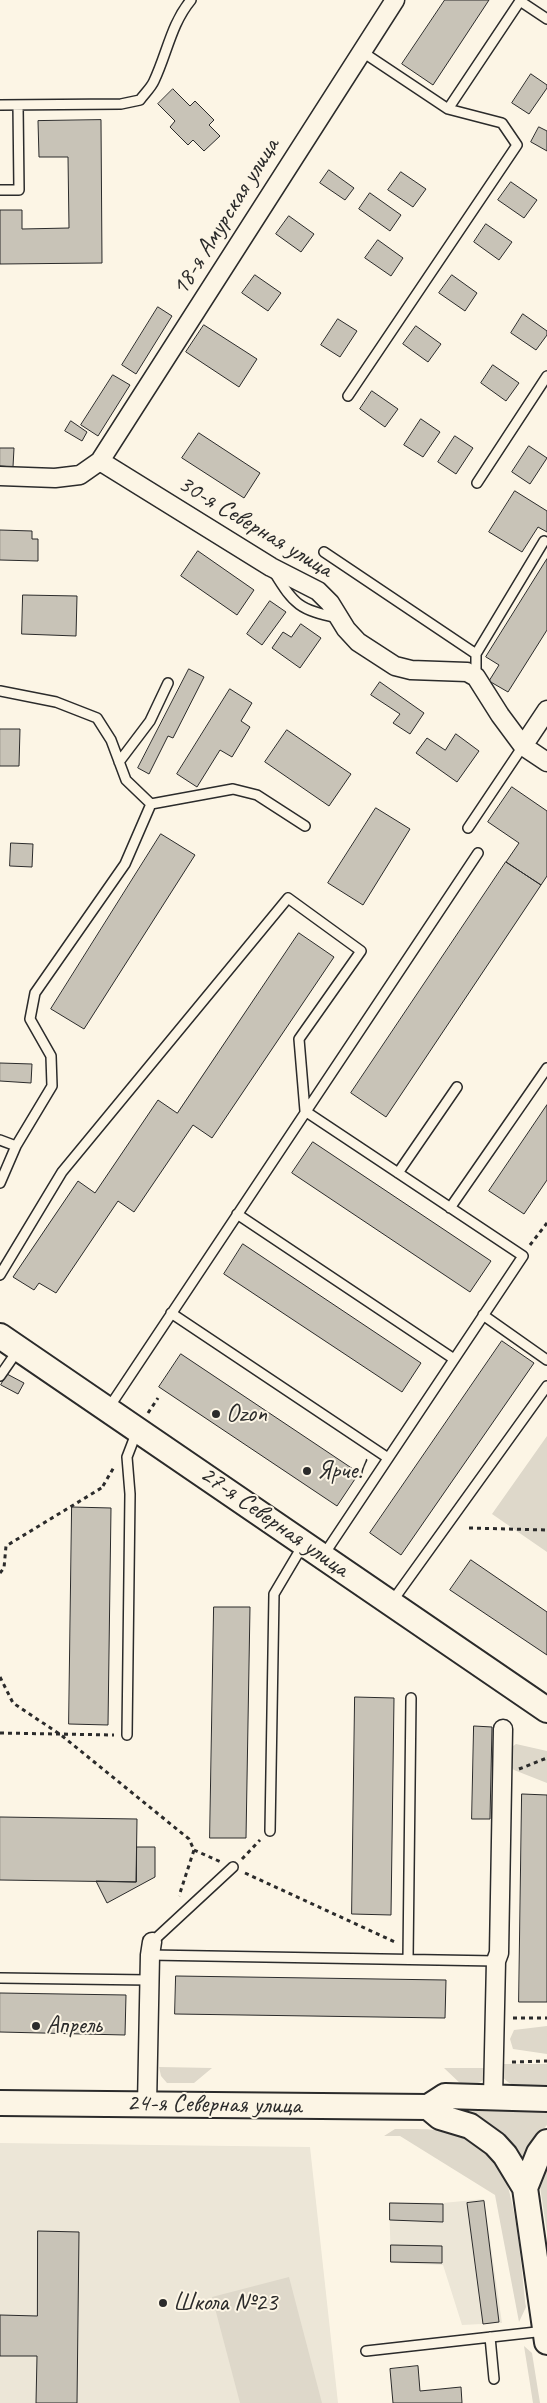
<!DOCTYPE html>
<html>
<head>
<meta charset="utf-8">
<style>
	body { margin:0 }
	canvas { display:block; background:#fcf5e5 }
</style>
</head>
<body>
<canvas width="547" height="2403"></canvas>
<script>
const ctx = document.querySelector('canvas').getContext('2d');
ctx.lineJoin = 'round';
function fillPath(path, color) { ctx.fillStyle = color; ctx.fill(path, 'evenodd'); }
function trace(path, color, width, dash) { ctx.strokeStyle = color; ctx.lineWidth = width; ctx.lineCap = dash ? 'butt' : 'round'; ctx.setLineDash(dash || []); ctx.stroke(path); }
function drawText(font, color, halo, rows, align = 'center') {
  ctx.font = font + ' Caveat,sans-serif'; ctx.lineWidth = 4; ctx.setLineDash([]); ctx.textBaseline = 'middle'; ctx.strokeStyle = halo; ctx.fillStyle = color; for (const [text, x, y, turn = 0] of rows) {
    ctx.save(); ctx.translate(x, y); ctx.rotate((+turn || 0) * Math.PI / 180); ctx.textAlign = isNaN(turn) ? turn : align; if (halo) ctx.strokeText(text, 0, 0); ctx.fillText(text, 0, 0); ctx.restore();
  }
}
fillPath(new Path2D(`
	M0 2143 310 2147 338 2403H0Z
	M484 2199 502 2323 462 2325 443 2265 391 2263 389 2202 443 2203Z`), '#ece6d7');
fillPath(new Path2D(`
	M547 1436V1552L492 1514Z
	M516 1744 547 1751V1783L514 1770 505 1761 509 1749Z
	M547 2026V2054L513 2049 510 2039 514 2030Z
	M499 2064H547V2087C525 2086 501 2091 499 2064Z
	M159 2067 212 2068 194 2083H167L161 2076Z
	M444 2068H489C485 2082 478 2086 463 2086Z
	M446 2107 547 2109V2125L533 2142 522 2163C501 2128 483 2121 446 2107Z
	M395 2129C414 2129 434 2128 452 2133 466 2136 482 2145 492 2155 517 2181 521 2270 526 2307L519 2322 495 2195 400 2136H384Z
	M547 2159V2233L539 2180Z
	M289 2277 322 2403H240L212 2297Z
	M524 2346 532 2353 540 2403H533Z`), '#ded8ca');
const building = new Path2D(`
	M445 0H489L433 85 402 64Z
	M531 74 547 85V88L529 114 512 103Z
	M173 89 190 106 195 101 214 120 209 125 220 136 204 151 193 140 188 145 170 127 175 121 158 104Z
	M101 120 102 263 0 264V210H22V229L69 228 68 157H39L38 121Z
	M539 127 547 131V151L531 142Z
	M329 170 354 188 345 200 320 183Z
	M401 172 426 189 413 207 388 190Z
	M511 182 537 200 524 218 498 200Z
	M370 193 401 215 390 231 359 209Z
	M289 216 314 234 301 252 276 234Z
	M486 224 512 242 499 260 474 242Z
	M378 240 403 258 391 276 365 258Z
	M255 275 281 293 268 311 242 293Z
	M452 275 477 293 465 311 439 293Z
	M158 307 172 316 136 374 122 365Z
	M523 314 547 331V335L536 350 511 333Z
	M338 319 357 331 340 357 321 345Z
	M204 325 257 359 239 387 186 352Z
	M416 326 441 344 428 362 403 344Z
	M493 365 519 383 506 401 481 383Z
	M113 375 130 385 98 436 81 425Z
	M372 391 398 409 385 427 360 409Z
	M421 419 440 432 423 457 404 445Z
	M71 421 87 432 82 441 65 431Z
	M199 433 260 473 244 498 182 458Z
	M455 436 473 448 456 474 438 462Z
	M529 446 547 458 530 484 512 472Z
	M0 448H14L13 467 0 466Z
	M515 491 547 511V532L538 527 522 552 489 532Z
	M0 530 32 531V539H38V561L0 560Z
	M198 551 254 590 237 615 181 576Z
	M547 559V630L508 692 489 681 499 665 486 657Z
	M23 595 77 596 76 636 22 634Z
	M270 601 286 612 262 645 247 634Z
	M301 624 321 638 300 668 272 648 283 632 291 637Z
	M189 669 204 677 173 738 168 736 149 774 138 768Z
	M380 682 424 713 410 734 393 723 400 714 371 695Z
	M230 689 252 703 241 721 250 727 232 757 220 750 197 787 177 774Z
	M0 729H20L19 766H0Z
	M287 730 351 774 329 806 265 762Z
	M456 734 479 751 457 782 416 753 427 738 445 750Z
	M512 787 547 811V876L541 885 506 862 519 843 488 822Z
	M376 808 410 829 363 905 328 883Z
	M161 834 195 855 84 1029 51 1009Z
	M11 843 33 844 32 867 10 866Z
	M506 862 541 885 386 1117 351 1093Z
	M299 933 334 957 212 1138 193 1125 134 1212 118 1201 56 1293 39 1283 34 1290 13 1277 78 1181 95 1193 158 1100 177 1113Z
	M0 1063 32 1064 31 1083 0 1081Z
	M547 1105V1180L524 1214 489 1191Z
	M313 1142 491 1261 470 1292 292 1173Z
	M243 1244 421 1363 402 1392 224 1274Z
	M502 1341 534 1363 401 1555 370 1533Z
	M181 1354 359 1473 337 1506 159 1387Z
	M7 1374 24 1383 18 1394 1 1385Z
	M72 1507 111 1508 108 1725 69 1724Z
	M471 1560 547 1612V1655L450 1590Z
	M214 1607H250L246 1838H210Z
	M355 1697 394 1698 391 1915 352 1914Z
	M474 1726 492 1727 490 1819H472Z
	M522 1794 547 1795V2002H519Z
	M0 1817 137 1819 136 1882 0 1880Z
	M137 1847H155V1877L107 1903 96 1881 136 1882Z
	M176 1976 446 1980 445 2018 175 2014Z
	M0 1993 126 1995 125 2035 0 2032Z
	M484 2201 499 2322 483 2324 467 2203Z
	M390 2203 443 2204V2222L390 2220Z
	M38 2231 79 2232 77 2403H36L37 2356H0V2315L37 2316Z
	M391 2245 442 2246V2263L391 2262Z
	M418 2366 420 2391 461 2387 462 2403H393L390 2369Z`);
fillPath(building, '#c8c3b7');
trace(building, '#2b2b2b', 1);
const lane = new Path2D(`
	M0 105 121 104 140 100C144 94 151 88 154 81 167 54 171 24 191 0
	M448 109 520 1 547 19
	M0 190H19L18 105
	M348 396 517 145 502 123 448 109 361 51
	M477 483 547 376
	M324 552 476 654
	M274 572C294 605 300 610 338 618
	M476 677V654L544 541
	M0 691 56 702 97 718 111 740 126 780 151 804 125 864 35 993 30 1019 51 1056 52 1086 16 1146 0 1183
	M119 762 150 721 168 683
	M151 804 233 789 257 795 305 826
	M468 828 523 746
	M305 1111 523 1256 323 1556
	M0 1140 16 1146
	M398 1173 457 1087
	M450 1208 547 1068
	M237 1214 454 1359
	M0 1275 62 1172 288 898 361 951 299 1039 305 1111
	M171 1313 388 1458
	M483 1315 547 1360
	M0 1376 18 1350
	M108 1409 478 853
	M391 1603 547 1386
	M127 1735 130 1494 127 1457 137 1431
	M270 1831 274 1594 303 1545
	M152 1942 233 1867
	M150 1955 496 1961
	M408 1959 411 1698
	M0 1978 149 1980
	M490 2337 494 2379
	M366 2351 545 2331`);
const street = new Path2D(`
	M100 461 395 0
	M0 476 55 478 80 475 100 461 271 567 318 591 330 603 346 629 358 642 395 666 411 670 467 672 476 677 500 715 523 746 547 762
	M523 746 547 710
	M493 2097 496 1961 499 1953 503 1729
	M147 2105 150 1955 152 1942`);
const secondary = new Path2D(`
	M0 1336 547 1710
	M0 2103 428 2107 445 2096 547 2099
	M428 2107 440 2117 470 2126 495 2144 505 2155 525 2188
	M547 2142 539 2153 525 2188 547 2342`);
trace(lane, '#2b2b2b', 12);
trace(street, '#2b2b2b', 21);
trace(secondary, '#2b2b2b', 28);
trace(new Path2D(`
	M530 1245 547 1223
	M148 1413 158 1398
	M103 1486 114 1467
	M469 1528 547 1530
	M0 1573 4 1568 6 1546 103 1487
	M0 1677 13 1703 61 1735 189 1839 194 1850 179 1896
	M0 1733 114 1735
	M519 1769 547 1758
	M194 1850 221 1862
	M242 1859 260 1840
	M245 1873 395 1942
	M513 2018H547
	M512 2062 547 2061`), '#2b2b2b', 3, [4, 4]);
trace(lane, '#fcf5e5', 9);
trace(street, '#fcf5e5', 18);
trace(secondary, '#fcf5e5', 24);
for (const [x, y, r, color] of [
	[216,1414,5,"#2b2b2b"],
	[307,1471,5,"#2b2b2b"],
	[36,2026,5,"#2b2b2b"],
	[163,2303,5,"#2b2b2b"]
]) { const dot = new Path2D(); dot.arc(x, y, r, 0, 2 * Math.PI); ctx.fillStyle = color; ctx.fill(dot); trace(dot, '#fcf5e5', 2); }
drawText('25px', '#2b2b2b', '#fcf5e5', [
	["18-я Амурская улица",226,217,-58],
	["30-я Северная улица",255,527,31],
	["27-я Северная улица",274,1522,35],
	["24-я Северная улица",214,2105,1]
]);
drawText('25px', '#2b2b2b', '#fcf5e5', [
	["Ozon",226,1414],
	["Ярче!",317,1471],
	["Апрель",46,2026],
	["Школа №23",173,2303]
], 'left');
</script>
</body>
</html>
